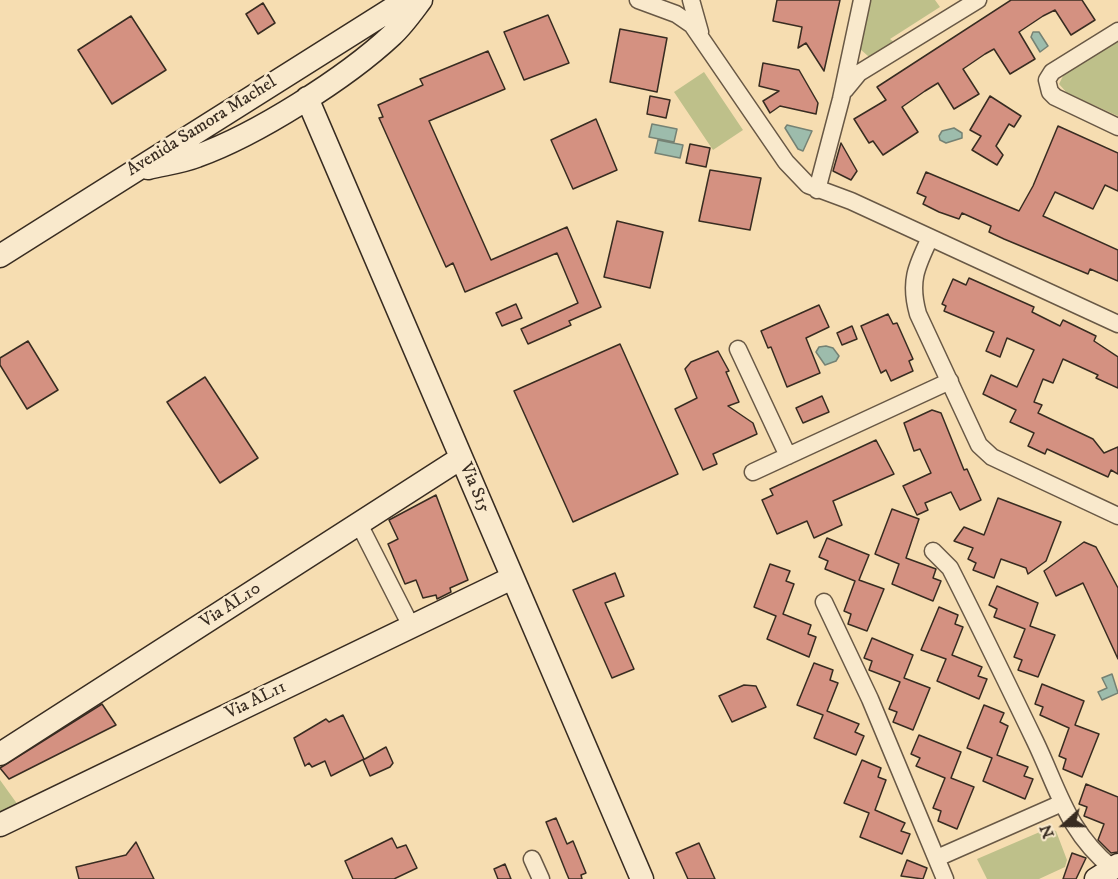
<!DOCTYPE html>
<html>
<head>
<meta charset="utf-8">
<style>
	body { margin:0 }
	#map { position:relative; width:1118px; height:879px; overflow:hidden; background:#f6ddb1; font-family:"IM FELL DW Pica",serif }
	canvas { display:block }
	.north { position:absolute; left:1034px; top:795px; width:60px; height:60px; -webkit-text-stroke:4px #f9e9cc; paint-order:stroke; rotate:249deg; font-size:16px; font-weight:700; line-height:24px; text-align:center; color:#382c21 }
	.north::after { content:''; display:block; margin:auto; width:21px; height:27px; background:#382c21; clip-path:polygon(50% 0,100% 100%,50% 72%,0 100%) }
</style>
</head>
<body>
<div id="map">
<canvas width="1118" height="879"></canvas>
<div class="north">N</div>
</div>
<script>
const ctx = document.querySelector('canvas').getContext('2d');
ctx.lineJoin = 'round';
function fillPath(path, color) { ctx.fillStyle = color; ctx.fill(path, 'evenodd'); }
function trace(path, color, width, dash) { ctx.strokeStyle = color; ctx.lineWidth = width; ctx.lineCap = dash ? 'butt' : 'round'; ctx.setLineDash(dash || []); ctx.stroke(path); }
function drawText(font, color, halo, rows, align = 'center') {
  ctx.font = font + ' "IM FELL DW Pica",serif'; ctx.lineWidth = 5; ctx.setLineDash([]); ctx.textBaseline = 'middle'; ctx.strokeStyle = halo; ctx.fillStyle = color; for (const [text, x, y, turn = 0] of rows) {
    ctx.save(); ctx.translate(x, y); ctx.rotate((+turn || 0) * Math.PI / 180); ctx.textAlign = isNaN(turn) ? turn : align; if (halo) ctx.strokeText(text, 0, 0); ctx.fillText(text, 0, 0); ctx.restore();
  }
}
fillPath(new Path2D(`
	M869 0H935L940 7 890 39 895 43 877 56H868L860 49Z
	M1118 40V116L1067 93 1059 84 1064 74Z
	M704 72 743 130 713 150 674 92Z
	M0 780 18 805 0 813Z
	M1049 828 1056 831 1067 860 1065 867 1039 879H987L977 859Z`), '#bec08a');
const water = new Path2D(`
	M1033 32H1039L1048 46 1040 52 1031 37Z
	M652 124 677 129 674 142 649 137Z
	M787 125 812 131 803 151 798 149 785 128Z
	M954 128 962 133V138L946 143 940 140 939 136 942 131Z
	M658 140 683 145 680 158 655 153Z
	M826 346 833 348 839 356 836 361 825 365 816 352 819 347Z
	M1112 674 1118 693 1102 700 1098 692 1107 688 1102 678Z`);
fillPath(water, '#9dbcac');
trace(water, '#758274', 1.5);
const building = new Path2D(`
	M777 0H840L824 71 806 43 798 48 802 27 773 21Z
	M1011 0H1082L1095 20 1071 35 1055 10 1043 16 1019 32 1035 59 1010 74 994 49 985 54 963 69 979 94 954 109 938 83 925 91 902 107 918 132 883 155 873 141 869 143 854 119 886 100 877 87Z
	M263 3 275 23 258 34 246 14Z
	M548 15 569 63 524 80 504 32Z
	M131 16 166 70 112 104 78 50Z
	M620 29 667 38 657 92 610 82Z
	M488 51 505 89 429 121 491 260 567 227 601 307 569 321 571 325 528 344 521 329 578 303 557 253 465 292 453 263 446 267 379 118 383 117 378 105 423 85 420 79Z
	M763 63 799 70 818 103 816 114 780 106 770 113 763 101 779 91 759 86Z
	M650 96 670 100 666 118 647 114Z
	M990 96 1021 116 1014 127 1009 124 996 146 1003 155 997 165 972 150 981 136 970 130Z
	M596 119 617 170 573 189 551 140Z
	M1058 126 1118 153V191L1105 185 1093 209 1055 192 1043 216 1118 250V281L1090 269 1088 274 1004 239 989 232 991 226 962 213 959 219 939 212 923 204 926 197 917 193 926 172 1019 211 1033 186Z
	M841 143 857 171 851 180 833 171Z
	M690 144 710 148 706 167 686 163Z
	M710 170 761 178 750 230 699 221Z
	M617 221 663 232 650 288 604 277Z
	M969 278 1034 307 1032 312 1060 326 1063 320 1096 336 1094 341 1118 357V388L1096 378 1098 375 1063 359 1053 383 1043 379 1034 402 1042 405 1038 413 1093 439 1104 453 1118 447V474L1111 470 1108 477 1047 449 1045 454 1028 446 1034 433 1010 422 1016 410 983 394 991 375 1017 387 1034 350 1007 338 1000 357 986 351 994 332 944 311 946 306 942 304 953 279 966 285Z
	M516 304 522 318 502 326 496 313Z
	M819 305 829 327 806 338 820 373 787 387 771 347 768 348 761 331Z
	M888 314 893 324 897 323 913 359 909 361 913 371 891 381 886 370 881 373 861 326Z
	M852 326 857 339 842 345 837 333Z
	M28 341 58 390 27 409 0 365V358Z
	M620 344 678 474 573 522 514 391Z
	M718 351 729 371 726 372 739 402 728 406 753 423 757 434 713 454 717 464 703 470 675 409 697 398 685 369 691 362Z
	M205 377 258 458 220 483 167 402Z
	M822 396 829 412 803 423 796 408Z
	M932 410 941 413 964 470 967 469 981 500 960 510 951 492 925 503 928 510 917 515 903 486 931 473 920 449 914 451 904 423Z
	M876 440 894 474 833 501 842 525 814 538 807 521 777 534 762 500 773 495 770 489Z
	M436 495 468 580 450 588 451 592 437 599 436 595 423 598 416 580 405 584 388 544 398 539 389 520Z
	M998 498 1061 522 1046 561 1028 574 1026 568 1001 559 994 578 973 570 976 563 968 559 973 548 954 541 964 527 984 535Z
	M892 509 919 519 906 558 936 569 933 578 941 581 933 601 892 584 899 564 875 554Z
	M827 538 869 555 859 580 884 589 867 631 848 624 851 614 844 611 855 581 825 569 828 561 819 557Z
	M1084 542 1096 547 1118 588V659L1083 583 1056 596 1044 571Z
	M770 564 790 571 786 581 794 584 783 614 811 625 808 634 816 637 809 657 767 639 776 616 754 607Z
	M615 573 624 596 605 603 634 669 612 678 573 590Z
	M997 586 1038 603 1030 626 1055 635 1038 677 1018 670 1022 660 1014 657 1025 629 994 617 997 609 989 605Z
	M939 607 958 615 955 624 963 627 952 655 982 667 978 676 987 679 979 699 937 681 946 659 921 650Z
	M872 638 913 655 904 678 930 688 913 730 893 722 897 712 889 709 900 682 869 670 872 661 864 658Z
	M814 663 833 670 830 680 838 683 827 711 859 724 855 732 864 736 856 755 814 738 823 715 797 705Z
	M1042 684 1084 701 1075 725 1099 734 1082 777 1063 769 1066 759 1059 756 1069 728 1040 715 1043 707 1035 704Z
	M744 685 756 686 766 707 732 722 719 696Z
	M102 704 116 725 9 779 0 768Z
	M984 705 1004 713 1000 722 1008 726 997 755 1028 767 1024 776 1033 779 1025 799 983 781 992 758 967 748Z
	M343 715 364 759 331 776 325 761 312 767 309 763 305 766 294 738 326 719 329 722Z
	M919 735 961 752 951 778 974 787 957 829 938 821 941 811 933 808 945 778 916 766 920 758 911 754Z
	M386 747 393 763 390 767 370 776 363 760Z
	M862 760 881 768 878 777 886 780 875 810 905 823 901 831 910 834 902 854 860 837 869 813 844 803Z
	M1086 784 1118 797V852L1111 853 1098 840 1104 824 1084 816 1087 807 1079 804Z
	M556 818 567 844 573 841 586 873 581 875 582 879H569L566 872 546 822Z
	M392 838 397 848 406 845 417 868 394 879H353L345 861Z
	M136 842 154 879H79L76 867 126 855Z
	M699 843 715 879H688L676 853Z
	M1072 853 1086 858 1076 879H1063Z
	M907 860 927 868 923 879 901 876Z
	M505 864 511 879H498L494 869Z`);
fillPath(building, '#d49181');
trace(building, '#382c21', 1.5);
const street = new Path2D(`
	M638 0 676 14 692 25 786 162 808 185 851 201 1118 324
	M691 0 700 32
	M1118 31 1052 72 1047 80 1050 92 1055 97 1118 127
	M845 90 859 73 978 0
	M817 190 841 99 862 0
	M930 238C916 267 909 282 918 314L979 445 992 457 1118 516
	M738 349 788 456
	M753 472 950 381
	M359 524 411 626
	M933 551 950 568C979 625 1007 683 1035 741 1059 791 1067 831 1112 868
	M824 602 870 699 945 879
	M937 858 1062 803
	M532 859 541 879`);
const secondary = new Path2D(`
	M307 98 642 879
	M148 168C164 164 182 162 197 156 256 135 346 78 392 35 403 25 412 12 421 0
	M0 256 406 0
	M0 754 461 458
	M0 825 512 578
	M1096 879 1118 865`);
trace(street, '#685845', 19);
trace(secondary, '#382c21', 25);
trace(street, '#f9e9cc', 16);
trace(secondary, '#f9e9cc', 22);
drawText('18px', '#382c21', '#f9e9cc', [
	["Avenida Samora Machel",202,127,-32],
	["Via S15",474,488,67],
	["Via AL10",231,606,-33],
	["Via AL11",256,701,-26]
]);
</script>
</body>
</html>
